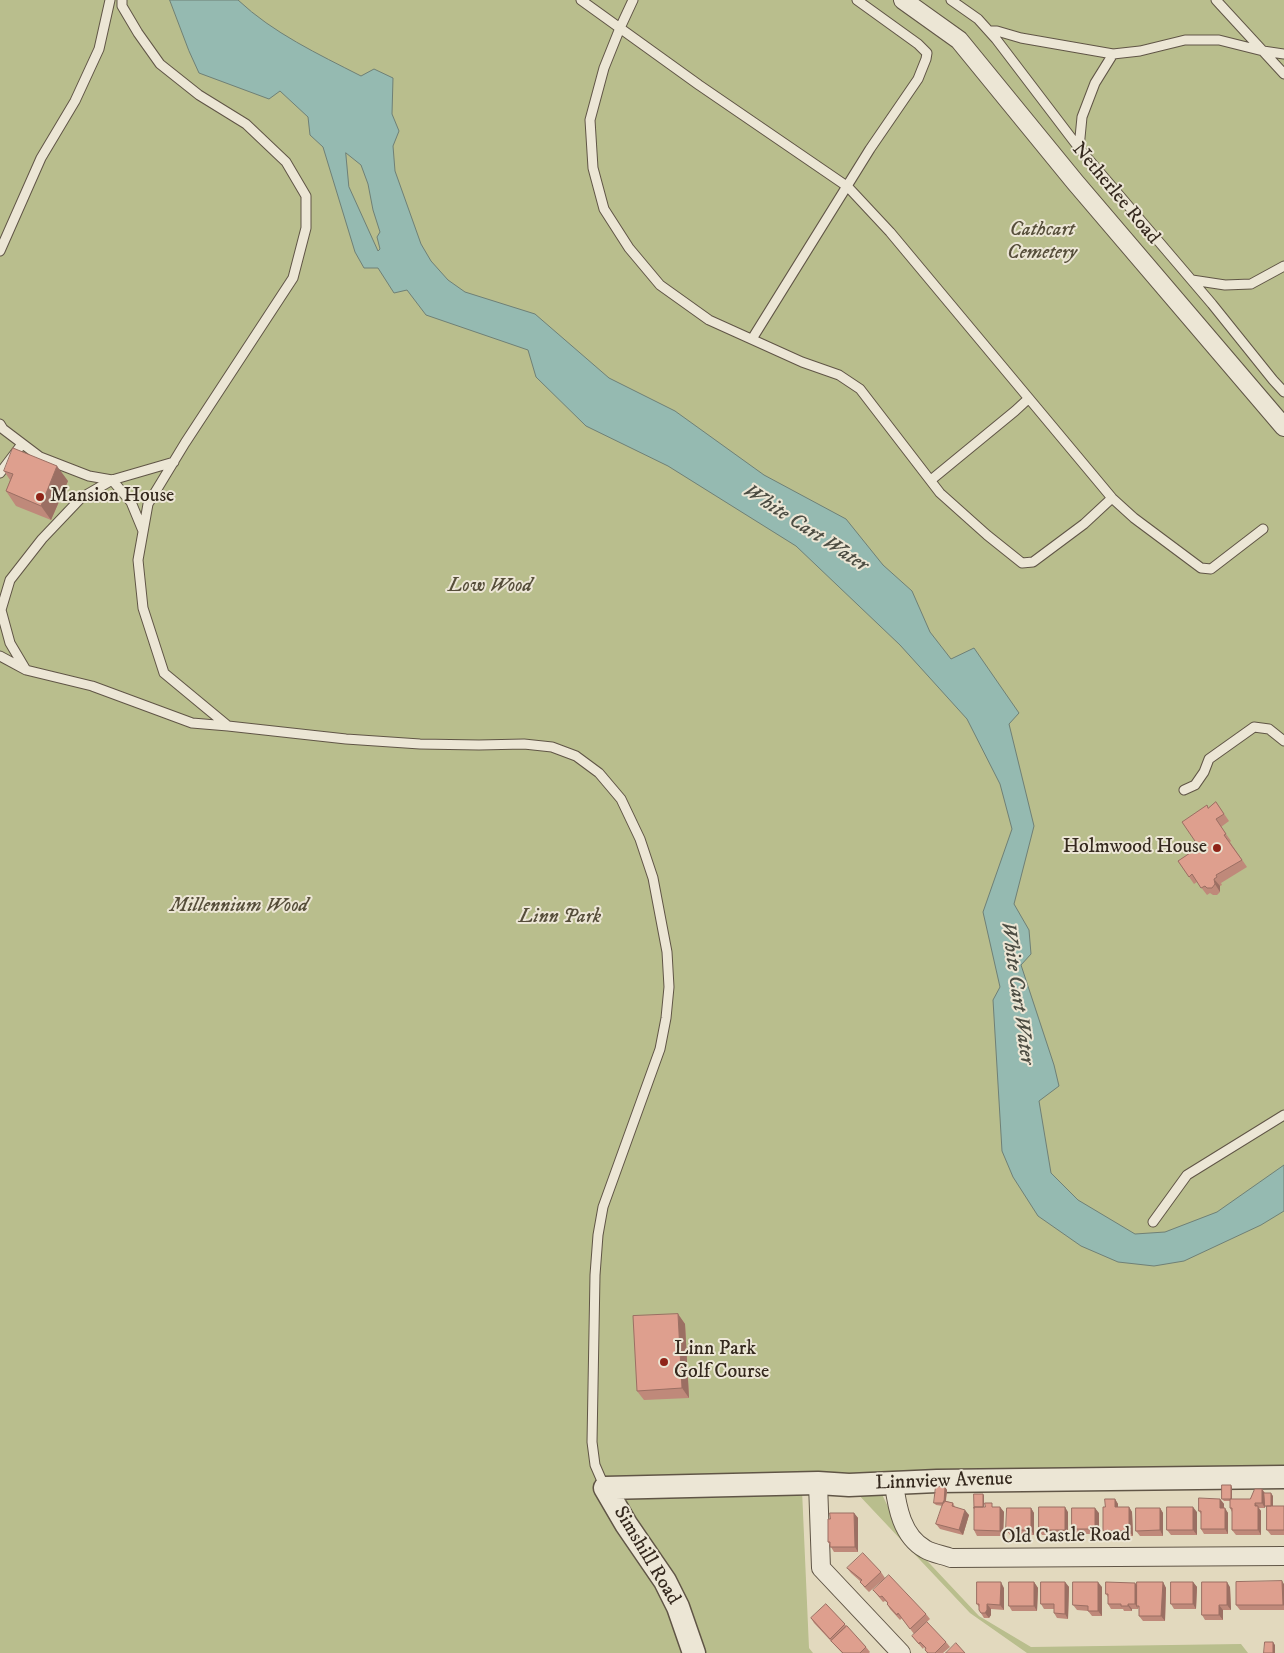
<!DOCTYPE html>
<html>
<head>
<meta charset="utf-8">
<style>
	body { margin:0 }
	canvas { display:block; background:#e2d9be }
</style>
</head>
<body>
<canvas width="1284" height="1653"></canvas>
<script>
const ctx = document.querySelector('canvas').getContext('2d');
ctx.lineJoin = 'round';
function fillPath(path, color) { ctx.fillStyle = color; ctx.fill(path, 'evenodd'); }
function trace(path, color, width, dash) { ctx.strokeStyle = color; ctx.lineWidth = width; ctx.lineCap = dash ? 'butt' : 'round'; ctx.setLineDash(dash || []); ctx.stroke(path); }
function drawText(font, color, halo, rows, align = 'center') {
  ctx.font = font + ' "IM FELL DW Pica",serif'; ctx.lineWidth = 4; ctx.setLineDash([]); ctx.textBaseline = 'middle'; ctx.strokeStyle = halo; ctx.fillStyle = color; for (const [text, x, y, turn = 0] of rows) {
    ctx.save(); ctx.translate(x, y); ctx.rotate((+turn || 0) * Math.PI / 180); ctx.textAlign = isNaN(turn) ? turn : align; if (halo) ctx.strokeText(text, 0, 0); ctx.fillText(text, 0, 0); ctx.restore();
  }
}
fillPath(new Path2D(`
	M0 0H1284V1469L739 1477 594 1481 651 1573 676 1617 685 1653H0Z
	M879 1488 900 1532 979 1616 1031 1647 1241 1644 1248 1653H1027L970 1613 855 1491Z
	M802 1490 809 1648 813 1653H706L617 1495Z`), '#b9be8d');
const water = new Path2D(`
	M170 0H238C273 33 318 54 361 76L374 69 393 78 392 114 399 131 393 146 395 171 421 244 431 261 448 280 465 292 535 314 609 378 675 411 764 475 846 519 883 565 912 591 930 632 951 659 974 648 1019 713 1009 724 1034 826 1014 904 1029 930 1031 954 1021 965 1054 1065 1059 1086 1039 1101 1051 1173 1078 1200 1135 1234 1165 1232 1217 1212 1284 1165V1211L1261 1225 1184 1261 1154 1266 1118 1262 1081 1246 1038 1216 1013 1177 1002 1151 993 1000 1000 987 983 912 1012 829 1000 784 967 719 900 645 796 546 668 466 586 426 536 377 528 350 426 315 407 290 394 293 378 268H364L355 252 323 147 310 135 308 117 280 91 269 99 199 73 189 51ZM346 153 361 165 368 184 373 210 380 232 377 237 380 249 378 251 349 187Z`);
fillPath(water, '#95bab1');
trace(water, '#6f8076', 1);
const service = new Path2D(`
	M122 0V6L138 33 160 64 199 95 246 124 286 162 306 196V228L293 278 185 443 148 504 138 560 143 608 164 673 228 726 346 739 420 744 479 745 524 744 552 747 576 756 599 773 621 799 640 839 653 878 667 952 669 987 666 1018 660 1049 603 1207 598 1235 595 1275 592 1442 595 1465 605 1488
	M581 0 699 85 848 187 890 232 1112 498 1134 518 1201 568 1211 569 1263 529
	M633 0 620 28 604 68 590 120 593 168 604 209 629 248 660 285 709 320 802 362 839 375 860 389 940 493 987 535 1022 563 1033 562 1084 524 1112 498
	M951 0 978 19 996 39 1079 148 1212 304 1273 380 1284 392
	M1216 0 1284 74
	M989 31H997L1021 38 1113 54 1140 51 1185 40H1219L1263 51 1284 54
	M1079 148 1082 117 1095 83 1113 54
	M0 251 41 158 75 101 99 49 110 0
	M1192 280 1225 285 1251 284 1284 266
	M752 339 870 149 918 79 926 59 927 53 918 44 857 0
	M0 424 3 429 40 457 89 476 112 480 174 462
	M0 473 22 444
	M931 480 1015 411 1028 399
	M0 656 26 670 92 686 192 723 228 726
	M26 670 10 643 1 610 10 580 42 539 81 498 112 480 131 502 143 531
	M1184 790 1195 785 1204 772 1209 759 1254 727 1269 729 1284 741
	M1153 1222 1187 1175 1284 1115`);
const minor = new Path2D(`
	M903 0 959 40 1075 182 1284 427
	M818 1483 821 1568 901 1653
	M894 1484C897 1507 902 1536 925 1549 931 1553 943 1555 951 1558L1284 1556`);
const tertiary = new Path2D(`
	M694 1653 678 1607 665 1581 626 1524 605 1488 818 1483 849 1485 937 1481 1284 1477`);
trace(service, '#605546', 11);
trace(minor, '#605546', 20);
trace(tertiary, '#605546', 25);
trace(service, '#ece6d5', 9);
trace(minor, '#ece6d5', 18);
trace(tertiary, '#ece6d5', 22);
fillPath(new Path2D(`
	M4 471 68 481 51 520 16 506 6 491 10 480Z
	M1216 802 1229 821 1221 827 1231 841 1230 842 1247 867 1221 883 1222 885 1220 886V892L1217 895H1213L1210 893 1207 895 1197 882 1194 884 1178 861 1199 847 1208 808Z
	M678 1314 685 1324 689 1398 644 1400 637 1391Z
	M1231 1485 1232 1488V1499H1250L1262 1489 1265 1493 1273 1496V1506H1284V1535H1271L1267 1530V1508L1265 1506V1508H1259L1261 1511V1535H1236L1232 1530V1512L1230 1508V1501H1224L1222 1499Z
	M945 1487 947 1490 946 1501 953 1503 955 1507 969 1515 963 1535 940 1529 936 1524 943 1506 936 1505 934 1503Z
	M983 1494 984 1496V1507H1000L1004 1512 1003 1536H977L974 1530Z
	M1115 1499 1118 1504V1507H1129L1132 1512 1133 1536H1107L1103 1531 1105 1507Z
	M1220 1499 1224 1504V1508L1228 1513V1534H1204L1201 1529V1514L1199 1511Z
	M1031 1508 1034 1513V1535H1010L1006 1530Z
	M1160 1508 1163 1513V1536H1140L1136 1531Z
	M1068 1512V1535H1042L1039 1530Z
	M1197 1512V1535H1171L1167 1530Z
	M854 1513 858 1518V1552H834L828 1542Z
	M1099 1513V1534H1076L1072 1529Z
	M847 1568 881 1572 885 1578 869 1592 864 1587 860 1581 851 1573Z
	M1034 1582 1038 1588 1037 1611H1012L1009 1606Z
	M1065 1582 1069 1587 1068 1619 1057 1618 1054 1613V1609H1044L1041 1604Z
	M1163 1582 1166 1588 1165 1621H1143L1139 1616V1609L1138 1607V1609H1132V1611H1124L1123 1609H1111L1108 1604V1597L1106 1594 1137 1586Z
	M1193 1582 1197 1587 1196 1609H1174L1171 1604Z
	M1284 1584V1610H1240L1236 1605Z
	M1102 1587V1616H1092L1088 1611 1077 1610 1073 1605Z
	M1230 1587 1231 1610H1223V1620H1205L1202 1615Z
	M1004 1588V1610L991 1609V1615L989 1618H984L979 1610V1607L977 1604Z
	M873 1590 926 1614 930 1619 914 1634 902 1618 900 1620 890 1609 887 1604 888 1603 885 1601 883 1602Z
	M826 1604 866 1647 870 1652 869 1653H842L814 1623 811 1618Z
	M912 1636 946 1642 950 1647 943 1653H927L925 1650V1649L924 1647 923 1649Z`), '#bf897a');
fillPath(new Path2D(`
	M57 466 68 481 51 520 41 506Z
	M1214 879 1220 886V892L1215 884Z
	M678 1314 685 1324 689 1398 682 1388Z
	M1231 1485 1232 1488V1501L1231 1499Z
	M945 1487 947 1490 945 1506 944 1503Z
	M1262 1489 1265 1494V1508L1262 1503Z
	M1271 1493 1273 1496V1508L1271 1506Z
	M983 1494 984 1496V1511L983 1508Z
	M1115 1499 1118 1504V1512L1115 1507Z
	M1220 1499 1224 1504V1513L1220 1508Z
	M1255 1503 1261 1511V1535L1258 1530Z
	M1000 1507 1004 1512 1003 1536 1000 1531Z
	M1065 1507 1068 1512V1535L1065 1530Z
	M1129 1507 1132 1512 1133 1536 1129 1531Z
	M1193 1507 1197 1512V1535L1193 1530Z
	M1031 1508 1034 1513V1535L1031 1530Z
	M1095 1508 1099 1513V1534L1095 1529Z
	M1160 1508 1163 1513V1536L1160 1530Z
	M1225 1508 1228 1513V1534L1225 1529Z
	M965 1510 969 1515 963 1535 959 1530Z
	M854 1513 858 1518V1552L855 1547Z
	M1282 1581 1284 1584V1606L1283 1605Z
	M1001 1582 1004 1588V1610L1000 1605Z
	M1034 1582 1038 1588 1037 1611 1034 1606Z
	M1065 1582 1069 1587 1068 1619 1065 1614Z
	M1098 1582 1102 1587V1616L1098 1611Z
	M1163 1582 1166 1588 1165 1621 1161 1616Z
	M1193 1582 1197 1587 1196 1609 1193 1604Z
	M1227 1582 1230 1587 1231 1610 1227 1605Z
	M1135 1583 1139 1588 1137 1606 1138 1609 1135 1604Z
	M987 1604 991 1609V1615L989 1618 985 1613Z
	M1128 1604 1132 1609V1611L1128 1606Z
	M1219 1605 1223 1610V1620L1219 1615Z
	M1273 1642 1275 1645V1653H1273Z`), '#9b6f63');
const building = new Path2D(`
	M13 448 57 466 41 506 6 491 13 474 4 471Z
	M1216 802 1224 814 1216 819 1226 834 1224 835 1242 860 1216 875 1217 877 1214 879 1215 884 1212 888H1207L1205 886 1201 888 1192 874 1189 877 1178 861 1199 847 1182 822 1207 805 1208 808Z
	M678 1314 682 1388 637 1391 633 1316Z
	M1222 1485H1231V1499H1222Z
	M936 1486 945 1487 944 1503H934Z
	M1255 1489H1262V1503H1255V1506H1258V1530H1232V1508H1230V1499H1250Z
	M1264 1493H1271V1506H1265Z
	M974 1494H983V1507H974V1508Z
	M1199 1498 1220 1499V1508H1225V1529H1201V1511H1199Z
	M1105 1499H1115V1507H1129V1531H1103V1507H1105Z
	M944 1501 953 1503 952 1506 965 1510 959 1530 936 1524Z
	M985 1503H992V1507H1000V1531L974 1530V1507H985Z
	M1267 1506H1284V1530H1267Z
	M1039 1507H1065V1530H1039Z
	M1167 1507H1193V1530H1167Z
	M1007 1508H1031V1530H1006Z
	M1072 1508H1095V1529H1072Z
	M1136 1508H1160V1530L1136 1531Z
	M830 1513H854L855 1547H830V1542H828V1519H830Z
	M863 1553 881 1572 865 1587 860 1582 862 1580 847 1568Z
	M889 1575 926 1614 910 1629 898 1613 897 1615 887 1604 888 1603 882 1596 880 1597 873 1590Z
	M1282 1581 1283 1605H1236V1582Z
	M977 1582H1001L1000 1605 987 1604V1610L985 1613H981L979 1610V1604H977Z
	M1009 1582H1034V1606H1009Z
	M1041 1582H1065V1614L1054 1613V1604H1041Z
	M1073 1582H1098V1611H1088V1606L1073 1605Z
	M1106 1582 1135 1583V1604H1128V1606H1121V1604H1108V1594H1106Z
	M1137 1582H1163L1161 1616H1139V1606H1137Z
	M1171 1582H1193V1604H1171Z
	M1202 1582H1227V1605H1219V1615H1202Z
	M826 1604 845 1624 830 1639 811 1618Z
	M927 1622 946 1642 935 1653H928L925 1650 926 1648 920 1642 919 1644 912 1636Z
	M847 1626 866 1647 860 1653H843L831 1641Z
	M1265 1642H1273V1653H1264Z
	M956 1643 965 1653H946Z`);
fillPath(building, '#de9f8e');
trace(building, '#9b6f63', 1);
for (const [x, y, r, color] of [
	[40,497,5,"#8f2418"],
	[1217,848,5,"#8f2418"],
	[664,1362,5,"#8f2418"]
]) { const dot = new Path2D(); dot.arc(x, y, r, 0, 2 * Math.PI); ctx.fillStyle = color; ctx.fill(dot); trace(dot, '#ece6d5', 2); }
drawText('20px', '#35291e', '#ece6d5', [
	["Netherlee Road",1115,194,50],
	["Linnview Avenue",944,1482,-2],
	["Old Castle Road",1066,1537,-1],
	["Simshill Road",646,1556,59]
]);
drawText('italic 20px', '#564e3a', '#ece6d5', [
	["Cathcart",1042,231],
	["Cemetery",1042,254],
	["Low Wood",490,587],
	["Millennium Wood",239,907],
	["Linn Park",560,918]
]);
drawText('20px', '#35291e', '#ece6d5', [
	["Mansion House",50,497],
	["Holmwood House",1207,848,"right"],
	["Linn Park",674,1350],
	["Golf Course",674,1373]
], 'left');
drawText('italic 21px', '#4d4d43', '#ece6d5', [
	["White Cart Water",805,529,33],
	["White Cart Water",1016,993,82]
]);
</script>
</body>
</html>
